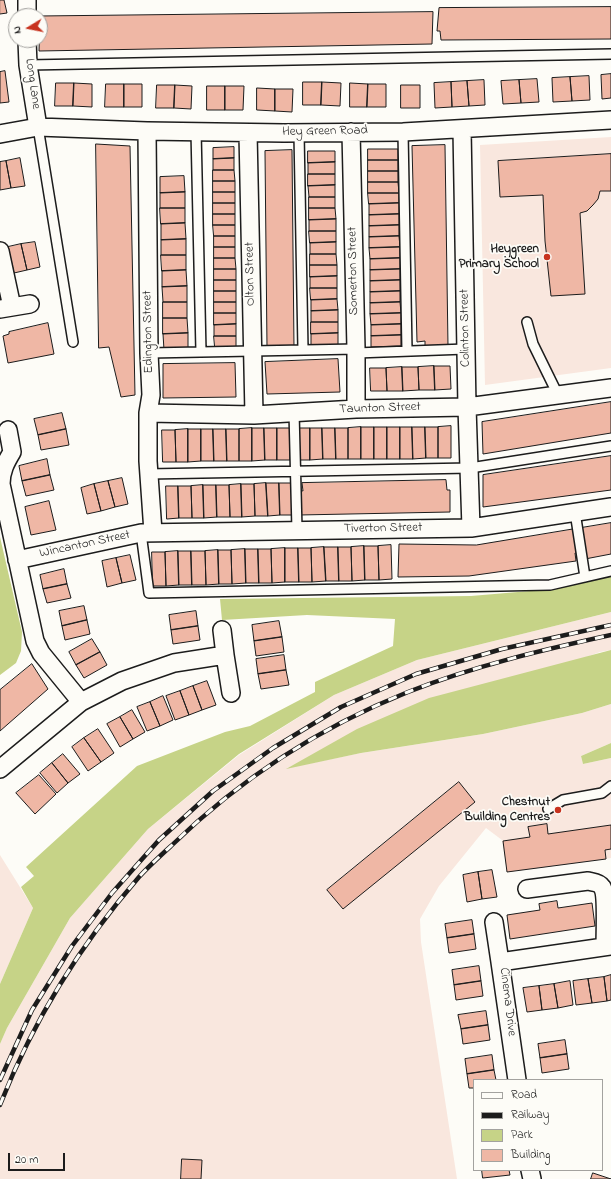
<!DOCTYPE html>
<html>
<head>
<meta charset="utf-8">
<style>
	body { margin:0 }
	#map { position:relative; width:611px; height:1179px; overflow:hidden; background:#fdfcf7; font-family:"Indie Flower",sans-serif }
	canvas { display:block }
	.legend { position:absolute; left:473px; top:1079px; width:130px; height:92px; box-sizing:border-box; background:#fdfcf7; border:1px solid #a3a29f; margin:0; padding:5px 7px; list-style:none; font-size:12px; color:#1c1c1c }
	.legend li { display:flex; align-items:center; gap:8px; height:20px }
	.legend b { width:20px; border:1px solid #a3a29f }
	.north { position:absolute; left:8px; top:8px; width:40px; height:40px; box-sizing:border-box; background:#fdfcf7; border:1px solid #a3a29f; border-radius:50%; rotate:260deg; font-size:11px; font-weight:700; line-height:16px; text-align:center; color:#1c1c1c }
	.north::after { content:''; display:block; margin:auto; width:14px; height:18px; background:#c8321e; clip-path:polygon(50% 0,100% 100%,50% 72%,0 100%) }
	.scale { position:absolute; left:8px; top:1153px; width:57px; height:18px; box-sizing:border-box; border:2px solid #1c1c1c; border-top:0; padding-left:5px; font-size:12px; line-height:14px; white-space:nowrap; color:#1c1c1c; -webkit-text-stroke:3px #fdfcf7; paint-order:stroke }
</style>
</head>
<body>
<div id="map">
<canvas width="611" height="1179"></canvas>
<ul class="legend">
<li><b style="height:5px;background:#fdfcf7"></b>Road</li>
<li><b style="height:5px;background:#1c1c1c"></b>Railway</li>
<li><b style="height:11px;background:#c6d387"></b>Park</li>
<li><b style="height:11px;background:#efb7a5"></b>Building</li>
</ul>
<div class="north">N</div>
<div class="scale">20 m</div>
</div>
<script>
const ctx = document.querySelector('canvas').getContext('2d');
ctx.lineJoin = 'round';
function fillPath(path, color) { ctx.fillStyle = color; ctx.fill(path, 'evenodd'); }
function trace(path, color, width, dash) { ctx.strokeStyle = color; ctx.lineWidth = width; ctx.lineCap = dash ? 'butt' : 'round'; ctx.setLineDash(dash || []); ctx.stroke(path); }
function drawText(font, color, halo, rows, align = 'center') {
  ctx.font = font + ' "Indie Flower",sans-serif'; ctx.lineWidth = 3.5; ctx.setLineDash([]); ctx.textBaseline = 'middle'; ctx.strokeStyle = halo; ctx.fillStyle = color; for (const [text, x, y, turn = 0] of rows) {
    ctx.save(); ctx.translate(x, y); ctx.rotate((+turn || 0) * Math.PI / 180); ctx.textAlign = isNaN(turn) ? turn : align; if (halo) ctx.strokeText(text, 0, 0); ctx.fillText(text, 0, 0); ctx.restore();
  }
}
fillPath(new Path2D(`
	M611 137V368L485 385 480 145Z
	M611 612V650L600 652 287 768 361 753 483 734 582 713 611 704V743L581 756 583 764 611 758V858L507 872 502 840 486 828 439 886 420 919 421 942 457 1179H0V1044L7 1028 70 918 148 829 239 755 334 695 417 660Z
	M0 855 33 908 0 984Z`), '#f9e7de');
fillPath(new Path2D(`
	M0 537 22 632 21 651 16 663 0 675Z
	M611 576V612L417 660 334 695 239 754 148 829 70 918 7 1028 0 1044V984L33 908 21 887 34 876 26 867 137 766 225 732 250 726 315 692V682L393 646 395 619 307 615 222 620 220 599 471 596 553 589Z
	M611 650V704L582 713 483 734 361 753 286 769 357 729 429 698Z
	M611 743V758L583 764 581 756Z`), '#c6d387');
const building = new Path2D(`
	M0 0H4L7 13 0 14Z
	M611 7V39L441 40 440 31H437L439 8Z
	M433 12 432 44 39 51 40 16H39Z
	M5 71 9 102 0 103V72Z
	M611 74V98L602 99 601 75Z
	M589 76 590 100 572 101 570 77Z
	M570 77 572 101 553 102 552 78Z
	M537 79 539 102 521 103 519 80Z
	M484 80 485 105 469 106 467 81Z
	M519 80 521 103 503 104 501 81Z
	M467 81 469 106 452 107 451 82Z
	M303 82H322L321 105H303Z
	M322 82 341 83 340 106 321 105Z
	M451 82 452 107 435 108 434 83Z
	M56 83H74L73 106H55Z
	M74 83 92 84V107L73 106Z
	M350 83 368 84 367 107H350Z
	M106 84H124V107H105Z
	M124 84H142V107H124Z
	M368 84H386V107H367Z
	M157 85H175L174 108H156Z
	M175 85 192 86 191 109 174 108Z
	M401 85H420V108H401Z
	M207 86H225V110H207Z
	M225 86H244L243 110H225Z
	M257 88 275 89V111L257 110Z
	M275 89H293L292 112 275 111Z
	M96 144 130 146 135 395 121 397 109 347 99 348Z
	M445 145 448 346 425 347V341L417 342 412 146Z
	M234 147V158L213 159V148Z
	M368 149H398V160H368Z
	M292 150 294 348H267L265 151Z
	M308 151H335V162L308 163Z
	M611 154V191H600L598 199 593 205 587 211 580 213 585 294 551 296 545 241 543 195 500 197 498 161Z
	M20 158 25 186 11 188 6 161Z
	M234 158V170H213V159Z
	M368 160H398V171H368Z
	M6 161 11 188 0 190V162Z
	M335 162V174H308V163Z
	M213 170H234L235 181H213Z
	M368 171H398V182H368Z
	M308 174H335V185L308 186Z
	M184 176 185 192 160 193V177Z
	M213 181H235V192H213Z
	M368 182H398L399 193H368Z
	M335 185V197H309L308 186Z
	M185 192V208H160V193Z
	M213 192H235V203H213Z
	M368 193H399V203L369 204Z
	M309 197H335V208H309Z
	M213 203H235V214H213Z
	M399 203V214L369 215V204Z
	M160 208H185V223L161 224Z
	M309 208H335L336 219 309 220Z
	M213 214H235V225H213Z
	M399 214V225L369 226V215Z
	M336 219V231H309V220Z
	M185 223 186 239 161 240V224Z
	M213 225H235V236H214Z
	M399 225V236L369 237V226Z
	M309 231H336V242L310 243Z
	M214 236H235V247H214Z
	M399 236 400 247 369 248V237Z
	M186 239V255H161V240Z
	M35 242 40 267 27 270 21 244Z
	M336 242V254H310V243Z
	M21 244 27 270 14 273 8 247Z
	M214 247H235V258H214Z
	M400 247V258L370 259 369 248Z
	M310 254H336L337 265H310Z
	M161 255H186V270L162 271Z
	M214 258H235L236 269H214Z
	M400 258V269L370 270V259Z
	M310 265H337V276L310 277Z
	M214 269H236V280H214Z
	M400 269V280L370 281V270Z
	M186 270 187 286 162 287V271Z
	M337 276V288H310V277Z
	M214 280H236V291H214Z
	M400 280V291L370 292V281Z
	M187 286V302H163L162 287Z
	M310 288H337V299L311 300Z
	M214 291H236V302H214Z
	M400 291V302L370 303V292Z
	M337 299 338 310 311 311V300Z
	M163 302H187V318H163Z
	M214 302H236V313H214Z
	M400 302 401 313 370 314V303Z
	M338 310V322H311V311Z
	M214 313H236V324L214 325Z
	M401 313V324L371 325 370 314Z
	M163 318H187L188 333 163 334Z
	M311 322H338V333L311 334Z
	M48 323 54 354 8 363 3 336 9 334V332Z
	M236 324V336H214V325Z
	M401 324V335L371 336V325Z
	M188 333V349L164 350 163 334Z
	M338 333V345H311V334Z
	M401 335V346L371 347V336Z
	M214 336H236V347H215Z
	M338 359 340 392 267 394 265 362Z
	M235 363 236 397 163 398V364Z
	M434 366H450L451 389 435 390Z
	M434 366 435 390H419L418 367Z
	M402 367 403 391H387L386 368Z
	M402 367H418L419 390 403 391Z
	M370 368H386L387 391H371Z
	M611 402V433L483 454 482 422Z
	M62 413 66 429 38 435 34 419Z
	M451 426V458H438V427Z
	M361 427H374V459H361Z
	M361 427V459H348V428Z
	M374 427H387V459H374Z
	M387 427H400V459H387Z
	M400 427H412L413 459H400Z
	M412 427H425L426 458 413 459Z
	M425 427H438V458H426Z
	M252 428V461H239V429Z
	M252 428H264L265 460 252 461Z
	M264 428H277V460H265Z
	M277 428H290V460H277Z
	M297 428H310V460H297Z
	M310 428H322L323 459 310 460Z
	M322 428H335L336 459H323Z
	M335 428H348V459H336Z
	M66 429 69 445 41 450 38 435Z
	M188 429V462H176L175 430Z
	M188 429H201V461L188 462Z
	M201 429H213L214 461H201Z
	M213 429H226L227 461H214Z
	M226 429H239V461H227Z
	M162 430H175L176 462H163Z
	M611 456V490L483 507V475Z
	M47 459 50 475 22 481 19 466Z
	M50 475 54 490 26 496 22 481Z
	M122 478 128 504 115 507 108 481Z
	M446 480 447 490H450V512L299 515V490L303 491 302 483Z
	M108 481 115 507 101 511 94 484Z
	M266 483 268 516H255L254 484Z
	M266 483H279L280 515 268 516Z
	M279 483H292L293 515H280Z
	M94 484 101 511 87 514 81 488Z
	M241 484 242 517H230L229 485Z
	M241 484H254L255 516 242 517Z
	M203 485 204 518H192L191 486Z
	M203 485H216L217 517 204 518Z
	M216 485H229L230 517H217Z
	M166 486H178L179 518 167 519Z
	M178 486H191L192 518H179Z
	M49 501 56 530 31 535 25 507Z
	M611 523V554L585 559 581 528Z
	M575 529 578 553H575L576 561 469 576 398 577 399 544 476 545Z
	M391 545 392 579 379 580 378 546Z
	M364 546 365 580 352 581 351 547Z
	M364 546H378L379 580H365Z
	M324 547 326 581 312 582 311 548Z
	M324 547H338L339 581H326Z
	M338 547H351L352 581H339Z
	M285 548V582L272 583 271 549Z
	M285 548H298L299 582H285Z
	M298 548H311L312 582H299Z
	M245 549 246 583 232 584 231 550Z
	M245 549H258L259 583H246Z
	M258 549H271L272 583H259Z
	M218 550 219 584 206 585 205 551Z
	M218 550H231L232 584H219Z
	M178 551 179 585 166 586 165 552Z
	M178 551H191L192 585H179Z
	M191 551H205L206 585H192Z
	M152 552H165L166 586H153Z
	M130 555 136 580 122 583 116 558Z
	M116 558 122 583 107 587 102 561Z
	M64 569 67 584 43 589 40 575Z
	M67 584 71 598 47 603 43 589Z
	M84 606 87 620 62 626 59 611Z
	M196 611 198 626 171 630 169 615Z
	M87 620 90 634 65 640 62 626Z
	M279 621 282 637 254 641 252 625Z
	M198 626 200 640 173 644 171 630Z
	M282 637 284 652 256 656 254 641Z
	M92 639 100 652 76 665 69 652Z
	M100 652 107 665 84 678 76 665Z
	M284 655 286 670 258 674 256 659Z
	M32 664 48 689 0 731V690Z
	M286 670 289 685 261 689 258 674Z
	M207 681 216 705 202 710 193 686Z
	M193 686 202 710 189 715 180 691Z
	M180 691 189 715 175 720 166 696Z
	M163 696 173 720 160 726 150 702Z
	M150 702 160 726 147 731 137 707Z
	M132 710 145 732 133 739 120 717Z
	M120 717 133 739 120 747 107 724Z
	M98 729 114 753 101 762 84 738Z
	M84 738 101 762 88 771 72 747Z
	M63 754 80 774 68 783 52 763Z
	M52 763 68 783 57 793 40 773Z
	M39 775 56 794 35 814 16 793Z
	M459 782 475 802 343 909 327 890Z
	M547 824 548 834 611 825V849L605 850 606 859 507 872 503 841 530 837 528 827Z
	M492 870 497 897 482 899 478 872Z
	M478 872 482 899 467 902 463 875Z
	M557 901 558 908 592 903 595 926 510 939 507 915 540 910 539 904Z
	M472 920 474 934 447 938 445 924Z
	M474 934 476 949 449 953 447 938Z
	M479 966 481 981 454 985 452 970Z
	M611 975V1000L607 1001 604 977Z
	M604 977 607 1001 592 1003 588 979Z
	M588 979 592 1003 576 1005 573 981Z
	M481 981 483 996 456 1000 454 985Z
	M570 981 573 1005 558 1008 554 984Z
	M554 984 558 1008 542 1010 539 986Z
	M539 986 542 1010 527 1012 523 988Z
	M486 1011 488 1025 461 1029 458 1015Z
	M488 1025 490 1040 463 1044 461 1029Z
	M565 1040 567 1054 540 1058 538 1044Z
	M567 1054 569 1069 542 1073 540 1058Z
	M492 1055 494 1070 467 1074 465 1059Z
	M494 1070 496 1080H474V1088H469L467 1074Z
	M182 1159 202 1160 201 1179H181Z
	M482 1170H509L510 1175 483 1178Z
	M593 1173 611 1179H591Z`);
fillPath(building, '#efb7a5');
trace(building, '#1c1c1c', 1);
const lane = new Path2D(`
	M28 65 611 54
	M38 127 73 342
	M196 131 201 352
	M403 132 407 351
	M299 133 303 350
	M527 322 533 344 558 395
	M149 353 356 349
	M356 353 466 349
	M294 412 297 530
	M148 474 470 468 611 446
	M575 512 585 577
	M141 533 149 593 550 585 611 571
	M548 809 563 800 602 793 611 786`);
const street = new Path2D(`
	M27 0V16
	M27 40 28 65 38 127
	M462 129 467 407 471 528
	M147 131 149 353 151 395 148 413V461L153 532
	M351 132 356 349V409
	M248 133 254 415
	M0 134 38 127 147 131 284 133 403 132 611 120
	M0 251 12 307 0 309
	M12 307 30 304
	M148 413 254 415 356 409 467 407 611 388
	M8 430 12 452C6 462 1 471 1 484L35 641 41 653 81 702
	M17 560 141 533 471 528 611 507
	M225 655 231 693
	M0 769 81 702 122 681 174 663 225 655 222 630
	M527 889 588 881C592 882 599 882 602 887 607 894 605 935 605 946
	M494 922 500 962
	M517 1080 500 962 611 946
	M530 1170 532 1179`);
trace(lane, '#1c1c1c', 12);
trace(street, '#1c1c1c', 20);
trace(lane, '#fdfcf7', 9);
trace(street, '#fdfcf7', 17);
const rail = new Path2D(`
	M0 1080 32 1010 72 946 112 893 159 840 213 791 273 748 341 707 416 674 502 649 611 625
	M0 1105C33 1021 80 945 139 877 149 866 160 856 171 846 239 780 320 727 408 692 474 666 542 650 611 635`);
trace(rail, '#1c1c1c', 4.5);
trace(rail, '#fdfcf7', 3, [9]);
for (const [x, y, r, color] of [
	[547,257,4,"#c8321e"],
	[558,810,4,"#c8321e"]
]) { const dot = new Path2D(); dot.arc(x, y, r, 0, 2 * Math.PI); ctx.fillStyle = color; ctx.fill(dot); trace(dot, '#fdfcf7', 1.5); }
drawText('13px', '#1c1c1c', '#fdfcf7', [
	["Long Lane",32,84,82],
	["Hey Green Road",325,132,-1],
	["Somerton Street",354,271,-91],
	["Olton Street",251,274,-91],
	["Colinton Street",466,328,-91],
	["Edington Street",149,332,-91],
	["Taunton Street",380,409,-2],
	["Tiverton Street",383,529,-1],
	["Wincanton Street",85,545,-12],
	["Cinema Drive",507,1002,83]
]);
drawText('bold 13px', '#1c1c1c', '#fdfcf7', [
	["Heygreen",539,250],
	["Primary School",539,265],
	["Chestnut",550,803],
	["Building Centres",550,818]
], 'right');
</script>
</body>
</html>
